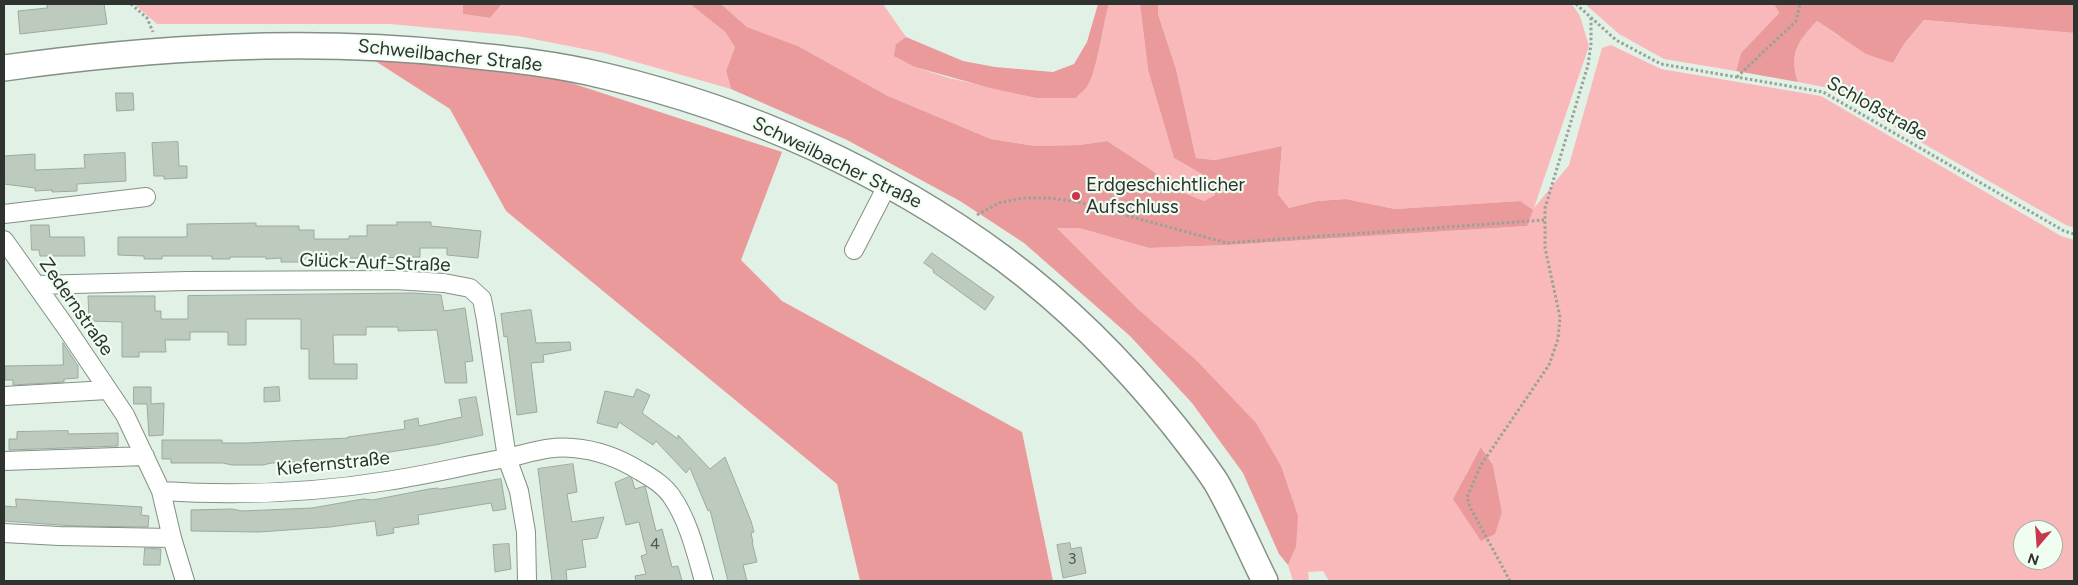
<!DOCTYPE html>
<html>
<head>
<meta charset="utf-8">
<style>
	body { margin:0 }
	#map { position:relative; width:2078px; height:585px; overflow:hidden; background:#e2f1e5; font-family:Figtree,sans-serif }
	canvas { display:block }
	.frame { position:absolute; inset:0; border:5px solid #2e332f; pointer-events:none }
	.north { position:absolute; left:2013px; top:520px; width:50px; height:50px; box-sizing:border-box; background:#f0fef2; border:1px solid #a2ada4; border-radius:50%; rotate:198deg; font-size:14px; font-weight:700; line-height:20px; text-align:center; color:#2e332f }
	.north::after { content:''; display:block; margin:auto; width:18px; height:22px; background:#c8384c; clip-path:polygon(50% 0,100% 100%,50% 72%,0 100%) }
</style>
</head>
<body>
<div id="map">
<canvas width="2078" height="585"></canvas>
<div class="frame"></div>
<div class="north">N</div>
</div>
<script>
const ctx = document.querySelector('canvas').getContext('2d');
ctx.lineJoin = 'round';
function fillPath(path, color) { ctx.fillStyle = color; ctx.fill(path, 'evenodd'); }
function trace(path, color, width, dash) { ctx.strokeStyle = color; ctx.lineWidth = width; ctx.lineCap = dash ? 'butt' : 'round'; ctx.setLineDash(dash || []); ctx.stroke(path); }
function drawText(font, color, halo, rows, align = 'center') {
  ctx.font = font + ' Figtree,sans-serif'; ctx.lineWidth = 4.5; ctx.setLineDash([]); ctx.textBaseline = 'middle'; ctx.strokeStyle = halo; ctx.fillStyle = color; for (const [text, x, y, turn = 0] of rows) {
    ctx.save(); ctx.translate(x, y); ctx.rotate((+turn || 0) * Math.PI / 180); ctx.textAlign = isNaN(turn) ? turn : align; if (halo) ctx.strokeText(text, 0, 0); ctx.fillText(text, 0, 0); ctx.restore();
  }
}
fillPath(new Path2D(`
	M134 4H463L464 14 490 18 502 4H690L725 32 735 47 726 71 731 89 604 53 518 36 390 24H157Z
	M721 4H883L906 37 896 44 915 67 949 78 1036 98H1076C1079 94 1084 91 1087 87 1097 72 1103 24 1109 4H1140L1148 70 1174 158 1212 180 1216 195 1204 201 1177 190 1150 169 1107 141 1079 145 1035 146 991 139 888 96 798 46 747 27Z
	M1158 4H1572L1580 16 1589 46 1534 208 1569 165 1602 48 1611 45 1661 69 1821 96 2061 236 2074 240V581H1329L1323 571 1308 572 1309 581H1293L1288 565 1296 547 1140 311 1057 228H1079L1149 248 1228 245 1527 226 1520 201 1395 209 1346 199 1317 201 1289 208 1278 194 1282 146 1215 160 1196 158 1176 69 1158 14ZM1482 448 1493 465 1502 512 1466 474ZM2023 530H2053V560H2023Z
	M1585 4H1774L1779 13 1741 53 1736 71 1664 59 1619 34Z
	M1924 20 2074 33V228L2066 225 1824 87 1798 82C1789 53 1797 42 1817 21L1837 35 1893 63 1904 44Z`), '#f9b9ba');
fillPath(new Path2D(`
	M463 4H502L490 18 463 14Z
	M690 4H721L747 27 798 46 888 96 991 139 1035 146 1079 145 1107 141 1150 169 1177 190 1204 201 1215 195 1212 180 1174 158 1148 70 1140 4H1158V14L1176 69 1196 158 1215 160 1282 146 1278 194 1289 208 1317 201 1346 199 1395 209 1520 201 1533 210 1527 226 1228 245 1149 248 1079 228H1057L1140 311 1197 361 1256 423 1281 466 1298 516 1296 547 1288 565 1279 554 1243 473 1192 403 1130 336 1024 243 960 201 847 140 731 89 726 71 735 47 725 32Z
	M1098 4H1109C1103 24 1097 72 1087 87 1084 91 1079 94 1076 98H1036L990 88 915 67 894 56 896 44 906 37 963 61 995 67 1053 72 1074 64 1087 42Z
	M1774 4H2074V33L1924 20 1904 44 1893 63 1866 54 1817 21C1797 42 1789 54 1798 82L1736 71 1741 53 1779 13Z
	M369 57 547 75 782 152 741 260 782 301 1022 432 1053 581H860L837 484 506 211 450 109Z
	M1481 447 1493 465 1502 512 1495 534 1481 541 1453 499Z`), '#eb9a9c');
const building = new Path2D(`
	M47 4H104L107 24 20 34 18 11 47 8Z
	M116 93H133L134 110 117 111Z
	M178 142 179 166H187V178L164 179V176H154L152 143Z
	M125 153 126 181 77 184V191L52 192V190L35 191V188L4 184V156L35 154V170L85 168 84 155Z
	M397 222H431V226L481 231 478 258 447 255V248H420V257L298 259 299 262H281V258L266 259V257H230V259H212V256H162V259H144V256L118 255V237H187V224L256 223V226H299V230H314V239H349V236H367V225H397Z
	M31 225H49L50 237H84L85 256H40L39 250H32Z
	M932 253 994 297 985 310 933 272 934 270 924 263Z
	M413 293 441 295 444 311 465 308 473 361 465 362 467 383H445L437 330 398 331V327H366V335H333L334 364H357V379H309V349H301V319H246V345H228V332H190V340H165L166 352H139V357H122V322L89 321 88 296H155V311H161V319H188V296Z
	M531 310 536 343 570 342 571 350 543 355 544 362 531 363 537 412 517 415 507 336 504 337 501 314Z
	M63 343 78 366V378L64 379V382L13 385V380H5V366L63 365Z
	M134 387H151V404L164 403 163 435 149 436 147 404H134Z
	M279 387 280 401 264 402V388Z
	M637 389 650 395 642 413 678 439V435L710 469 725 457 751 521 754 532 751 533 753 542H752L757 562 743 565 747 581H728L710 510 708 511 690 468 686 473 656 441 653 445 619 422 617 428 597 423 605 391 633 397Z
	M476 397 483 435 435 445 332 461 272 463 263 465H232L223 463H171V459H162V440H222V443H247L348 438V437L405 429 404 421 418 418 419 426 462 417 459 400Z
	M68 431V434L118 433V446L9 450V439H17V432Z
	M573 464 577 492 567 494 572 522 604 517 597 538 582 540 586 567 566 570 567 581H552L538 469Z
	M629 477 632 479 635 489 645 486 656 531 662 529 672 567 678 566 682 581H636L635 576 646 574 641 556 647 554 639 522 626 525 615 483Z
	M501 479 506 509 493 511 491 503 418 515 419 524 393 528 394 533 377 536 375 521 330 527 259 532 191 531V510L232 509 242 511 312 508 363 499 373 500 429 489 438 488 439 489Z
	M16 499 142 507 141 515 149 516 148 527 74 526 4 521V506L16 507Z
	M1070 543 1071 549 1081 547 1086 573 1063 578 1057 545Z
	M509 544 511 569 495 572 493 545Z
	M145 548 161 549 160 565H144Z`);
fillPath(building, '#bdcbbf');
trace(building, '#9caa9e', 1);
const street = new Path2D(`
	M4 214 146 197
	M4 240 65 326 125 415 161 491 172 538 185 581
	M854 250 888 184
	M36 285 187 281 395 280 444 283 470 288 482 299 486 320 507 458 519 491 526 532 527 581
	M4 396 107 390
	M4 461 145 456
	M161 491C237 496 313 493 387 481 427 475 467 465 506 458 527 454 551 445 573 448 598 450 619 458 640 471 652 478 664 485 672 497 689 522 696 553 704 581
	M4 533 59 536 172 538`);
const secondary = new Path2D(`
	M4 68C155 47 306 38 459 54 508 59 557 64 605 76 748 110 885 171 1004 259 1067 306 1122 361 1172 423 1187 442 1203 462 1216 482 1234 513 1249 549 1265 581`);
trace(street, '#839085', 20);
trace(secondary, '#839085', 28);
trace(new Path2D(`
	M131 4 147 18 153 32
	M1576 4 1616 40 1661 64 1823 92 2064 231 2074 234
	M1737 77 1796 21 1800 4
	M977 215 999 203 1023 198H1049L1078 202 1227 243 1544 220
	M1510 581 1470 507 1467 497 1481 465 1549 365 1558 339 1560 317 1545 248V208L1588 65 1591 44V17`), '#97a299', 3, [2.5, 2.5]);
trace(street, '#fff', 18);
trace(secondary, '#fff', 25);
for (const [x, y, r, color] of [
	[1076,196,5,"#c8384c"]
]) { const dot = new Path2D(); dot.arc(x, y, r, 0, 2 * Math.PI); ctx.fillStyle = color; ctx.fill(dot); trace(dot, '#f0fef2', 2); }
drawText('16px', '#525953', null, [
	["4",655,544],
	["3",1072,559]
]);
drawText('19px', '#2e332f', '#f0fef2', [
	["Schweilbacher Straße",450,56,6],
	["Schloßstraße",1877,109,29],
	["Schweilbacher Straße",837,163,26],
	["Glück-Auf-Straße",375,263,2],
	["Zedernstraße",76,307,55],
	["Kiefernstraße",333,464,-6]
]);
drawText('19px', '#2e332f', '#f0fef2', [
	["Erdgeschichtlicher",1086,185],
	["Aufschluss",1086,207]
], 'left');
</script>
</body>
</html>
